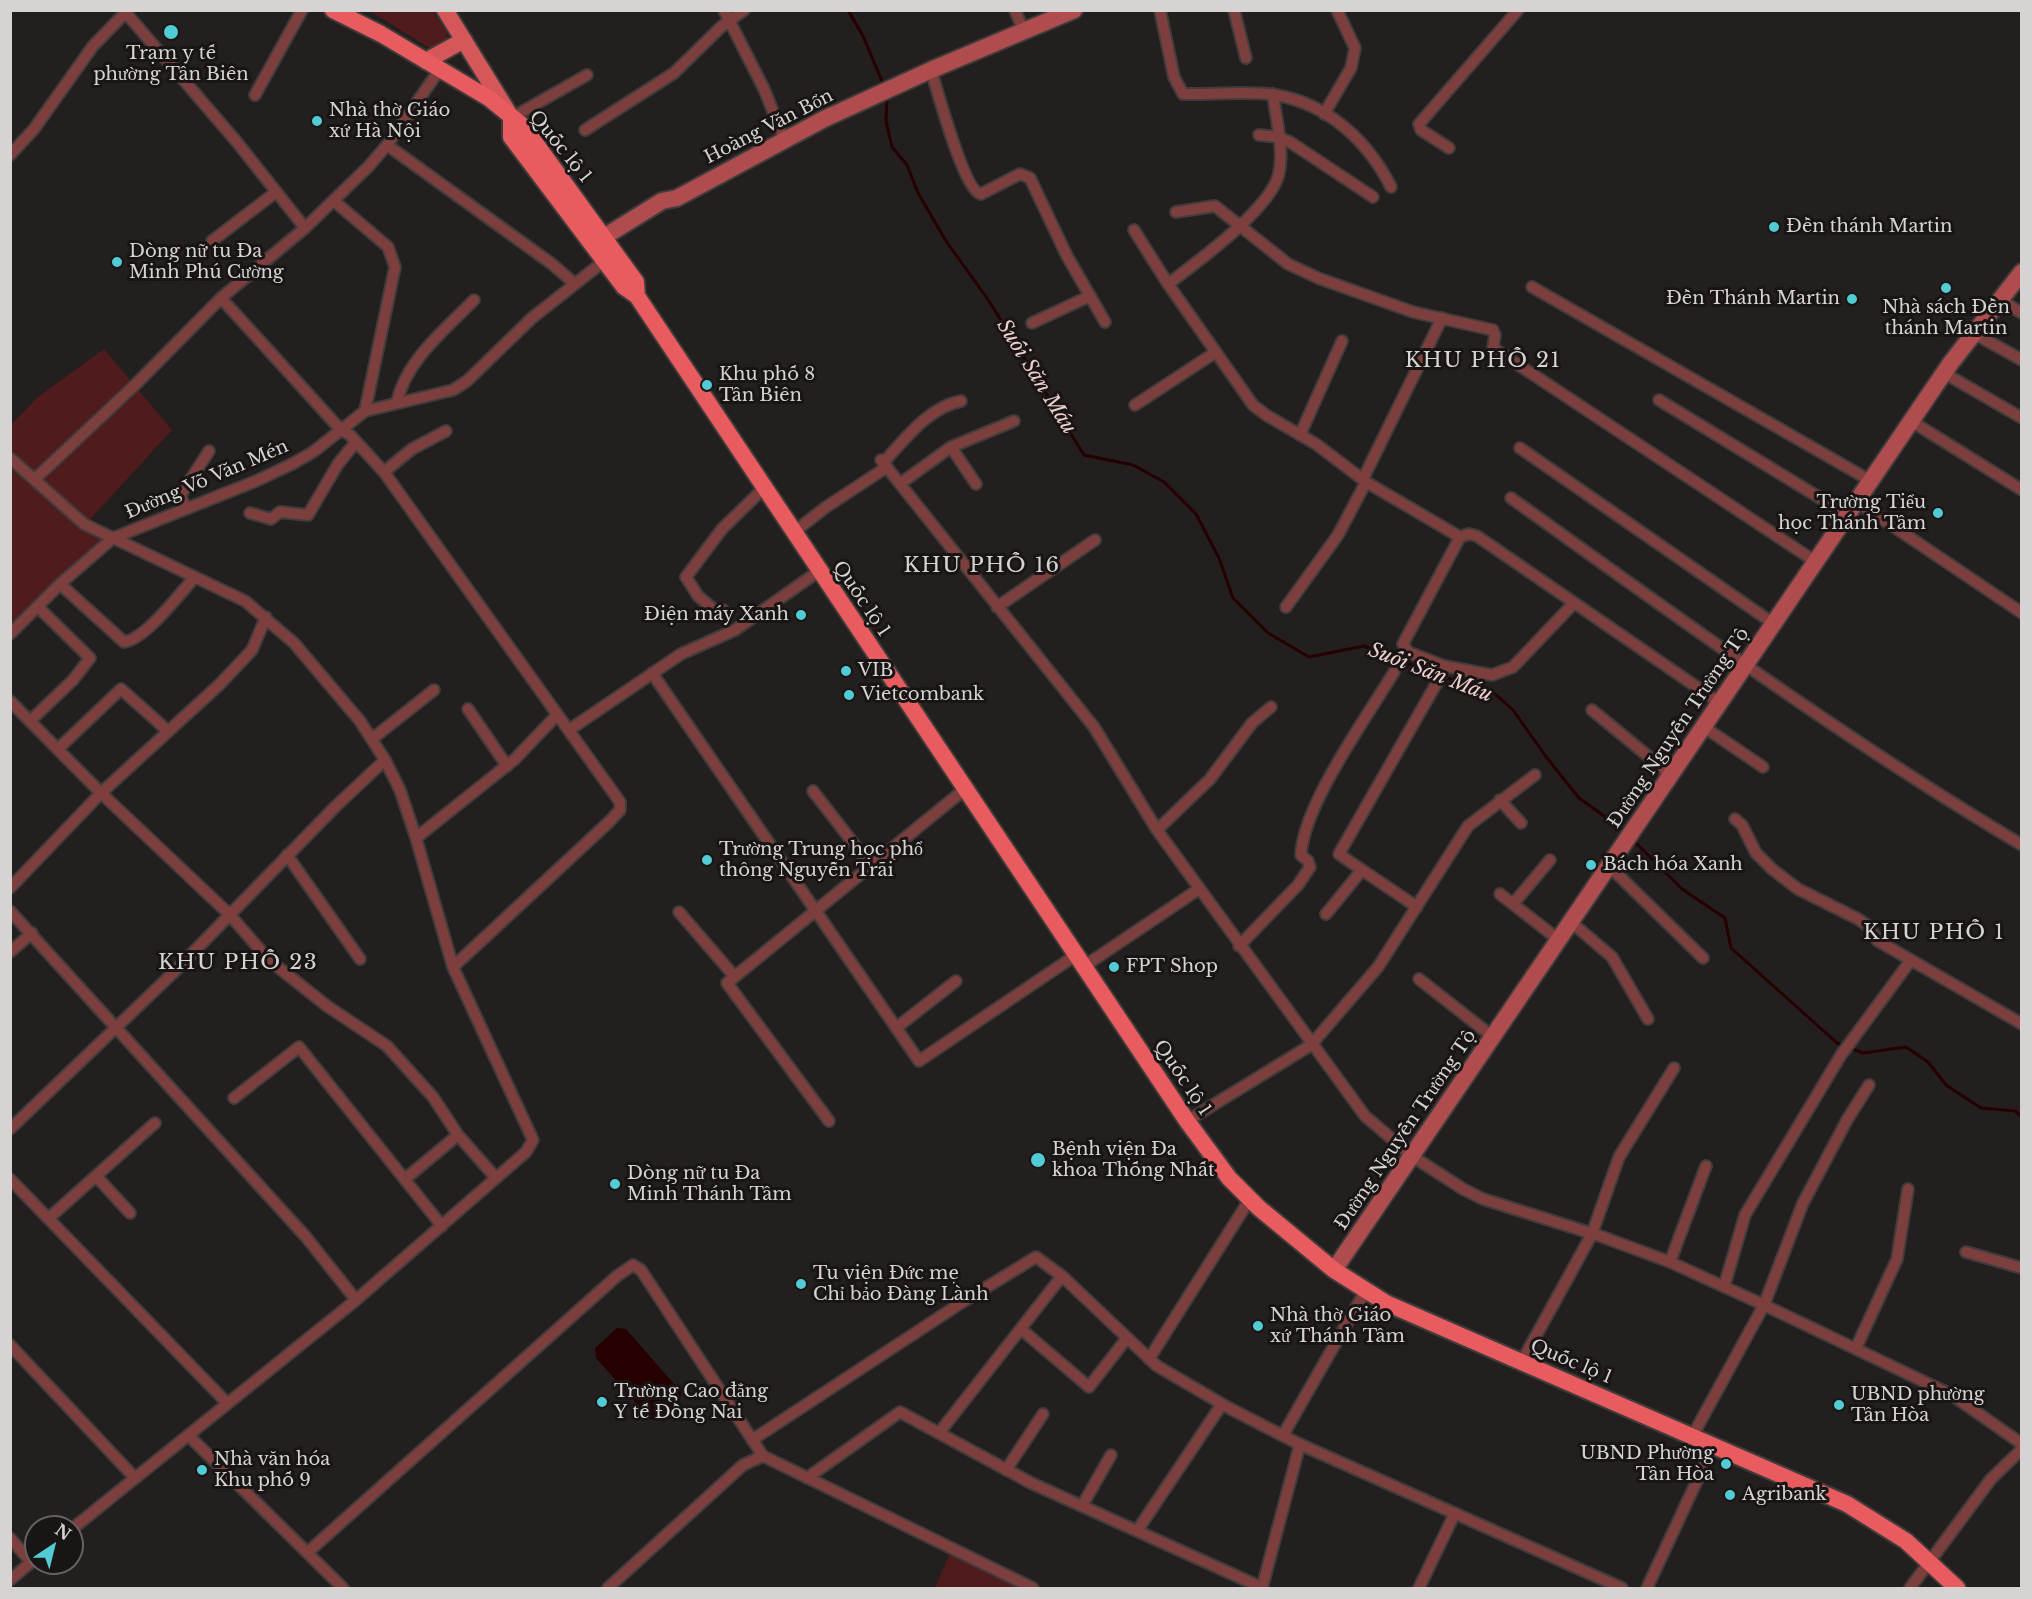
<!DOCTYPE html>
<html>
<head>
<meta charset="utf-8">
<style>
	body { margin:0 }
	#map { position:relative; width:2032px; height:1599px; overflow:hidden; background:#231f1e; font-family:"Libre Baskerville",serif }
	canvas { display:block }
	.frame { position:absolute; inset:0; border:12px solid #d7d3d3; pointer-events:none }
	.north { position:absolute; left:24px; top:1515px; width:60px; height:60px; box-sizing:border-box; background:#1a1515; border:2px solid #666161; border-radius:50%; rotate:35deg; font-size:16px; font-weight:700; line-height:24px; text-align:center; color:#d7d3d3 }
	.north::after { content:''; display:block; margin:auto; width:21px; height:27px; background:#51ccd4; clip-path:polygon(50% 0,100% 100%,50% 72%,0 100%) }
</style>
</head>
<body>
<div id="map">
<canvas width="2032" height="1599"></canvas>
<div class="frame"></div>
<div class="north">N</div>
</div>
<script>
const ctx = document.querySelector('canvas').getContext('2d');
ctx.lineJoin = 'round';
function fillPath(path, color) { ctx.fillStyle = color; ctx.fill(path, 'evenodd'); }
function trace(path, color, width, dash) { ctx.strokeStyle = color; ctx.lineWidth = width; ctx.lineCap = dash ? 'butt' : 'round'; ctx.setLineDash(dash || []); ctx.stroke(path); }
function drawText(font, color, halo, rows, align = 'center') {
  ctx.font = font + ' "Libre Baskerville",serif'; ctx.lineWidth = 6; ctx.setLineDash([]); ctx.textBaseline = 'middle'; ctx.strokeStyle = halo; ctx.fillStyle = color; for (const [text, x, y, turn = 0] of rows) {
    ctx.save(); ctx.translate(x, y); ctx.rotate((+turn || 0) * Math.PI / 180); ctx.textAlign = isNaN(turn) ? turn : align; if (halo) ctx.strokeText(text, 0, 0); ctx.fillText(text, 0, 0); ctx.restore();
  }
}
fillPath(new Path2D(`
	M370 11H433L447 32V39L434 47H428Z
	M104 349 172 430 83 527 107 538 10 629V426L38 397Z
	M951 1551 1025 1588H935Z`), '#4f1b1c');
fillPath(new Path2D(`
	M617 1328 626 1329 681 1392 680 1399 658 1420 650 1419 596 1358 595 1348Z`), '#260001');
trace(new Path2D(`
	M848 10 863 36 884 86
	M887 98 886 121 892 147 907 165 918 193 946 241 989 301 1084 455 1133 465 1164 482 1196 514 1219 558 1233 598 1268 633 1309 657 1364 646 1437 675
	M1444 677 1494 693 1513 710 1547 758 1579 798 1625 831
	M1634 841 1682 889 1725 918 1731 948 1837 1043 1863 1053 1906 1047 1928 1062 1946 1085 1981 1108 2015 1111 2022 1117`), '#260001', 3);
const minor = new Path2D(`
	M724 10 764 89 784 139
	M1015 10 1024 32
	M1160 10 1174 77 1183 94C1213 95 1247 90 1276 95 1328 104 1368 141 1391 187
	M1234 10 1246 58
	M126 13 236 141 305 228
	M931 70C937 89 964 191 981 194L1020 174 1030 178 1067 256 1105 322
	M255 95 302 10
	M1324 114 1351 68 1355 48 1337 10
	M511 118 587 75
	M585 130 674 73 721 27 744 10
	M1259 135 1278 137 1290 142 1373 197
	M387 145 552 264 574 283
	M1449 148 1421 130 1419 124 1518 10
	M10 155 34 129 93 46 128 10
	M334 201 388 247 395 267 365 411
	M1176 212 1215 206 1288 264 1318 278 1413 312 1493 330 1495 335 1493 348 1816 562
	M1134 230 1168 284 1253 405 1266 415 1316 444 1366 482 1460 537 1469 534 1477 536 1720 703
	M212 241 276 192
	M1168 284C1197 262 1272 208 1279 173 1284 149 1276 119 1273 94
	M1532 287 1871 481
	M221 298 341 430 350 435 384 472 620 802V810L610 821 453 967
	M2000 300 2022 313
	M1032 323 1090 296
	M1973 333 2022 360
	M1944 373 2022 418
	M1659 400 1848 515
	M397 402C406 360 445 330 474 300
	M1135 405 1216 352
	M1911 421 2022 490
	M1300 435 1342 341
	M951 447 976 484
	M1520 448 1774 624
	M10 458 84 524 245 601 294 643 360 721 385 760 400 790 416 838 453 967 533 1140 526 1152 356 1300 72 1529
	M881 460 1094 727 1157 830 1365 1116 1412 1156 1463 1189 1483 1199 1600 1236 1670 1262 1764 1305 1952 1395 2022 1444
	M883 463C905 439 929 407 961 401
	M384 472 412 449 446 431
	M35 479 137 383 221 298 305 228 369 166 387 145 440 69
	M1363 479 1442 318
	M901 483 951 447 1014 421
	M1511 498C1679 618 1845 740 2022 845
	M1857 502 2022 613
	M186 508 180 496 209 451
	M250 513 271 519 280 512 308 515 338 464 356 442
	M794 532 826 507 887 467
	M60 584 124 642C146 639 180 593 195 577
	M997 607 1095 540
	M1286 607 1338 535 1366 482
	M723 610 717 612 698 596 686 577 722 529 765 487
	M10 634 60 584 113 538 256 481 292 464 313 452 365 411 453 390 467 381 532 318 608 258
	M1444 666 1492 675 1513 667 1574 603
	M652 673 919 1061 1076 955
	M10 701 101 793 229 914 269 960 327 1006 387 1046 433 1097 458 1135 496 1178
	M468 709 507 766
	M1592 710 1671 775
	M30 721 73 680 90 658 38 607
	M1704 727 1763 767
	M569 730 681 654 735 630 819 571
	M372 739 434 690
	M59 748 121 689 168 731
	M813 791 871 866
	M1500 800 1521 823
	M1735 819 1742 825 1756 853 1772 869 1798 889 1858 919 1868 926 1878 941 2022 1024
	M1157 830 1210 779 1252 723 1271 707
	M416 838 515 759 557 715
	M287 855 360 959
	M1609 866 1703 958
	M1362 870 1417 907
	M10 888 101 793 220 684 252 650 266 617
	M1500 894 1559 940
	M1513 904 1550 860
	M10 911 306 1237 356 1300
	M679 912 735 977
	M1326 914 1362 870 1339 854 1443 672 1444 666 1408 652 1403 644 1460 537
	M1571 922 1612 957 1648 1019
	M1239 946 1298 885 1310 867 1308 861 1301 855C1303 805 1367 717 1394 672
	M10 952 32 933
	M1083 967 1199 889
	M1419 979 1493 1037
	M896 1028 956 981
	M234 1098 299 1047 442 1226
	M829 1121 727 983 965 789
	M1187 1121 1311 1045 1378 967 1468 826 1535 775
	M10 1129 173 973 336 806 385 760
	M96 1176 130 1213
	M10 1179 227 1403
	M405 1179 458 1135
	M49 1218 155 1123
	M1966 1252 2022 1268
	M1670 1262 1706 1166
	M1724 1287 1745 1215 1841 1055 1911 960
	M1021 1329 1089 1387 1127 1338
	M10 1345 135 1478
	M1856 1348 1897 1259 1908 1189
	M1149 1359 1250 1199
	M1521 1363 1592 1234 1619 1157 1674 1068
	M939 1433 1062 1276
	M1283 1435 1366 1290
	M1693 1435 1764 1305 1803 1203 1847 1120 1869 1085
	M189 1436 343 1588
	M752 1440 964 1301 1036 1257 1062 1276 1157 1366 1229 1408 1297 1443 1622 1588
	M1006 1470 1043 1414
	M807 1478 900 1412 1031 1483 1263 1588
	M1082 1506 1111 1455
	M1137 1531 1222 1404
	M10 1538 31 1562
	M308 1552 617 1276 633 1265 641 1270 763 1456 1033 1588
	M10 1580 36 1558
	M608 1588 743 1465 763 1456
	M1262 1588 1300 1444
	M1419 1588 1455 1513
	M1647 1588 1714 1444
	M1910 1588 1991 1479 2022 1449`);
const secondary = new Path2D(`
	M604 237 662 201 677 198 824 119 931 70 1074 10
	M1334 1270 1950 364 2022 272`);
const primary = new Path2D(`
	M445 10 508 112
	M426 61 464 40`);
const trunk = new Path2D(`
	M333 10 381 34 490 99 523 126 636 282 637 296
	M511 118V137L624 287 637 296 1187 1121 1229 1178 1259 1208 1334 1270 1386 1303 1847 1504 1906 1541 1957 1588`);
trace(minor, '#403c3b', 14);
trace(secondary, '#403c3b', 20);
trace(primary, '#403c3b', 20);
trace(trunk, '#403c3b', 20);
trace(minor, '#7c3f3e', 10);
trace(secondary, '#af4d4e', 16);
trace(primary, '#d6575a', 16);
trace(trunk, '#e85c60', 16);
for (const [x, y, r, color] of [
	[171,32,8,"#51ccd4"],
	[317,121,6,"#51ccd4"],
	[1774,227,6,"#51ccd4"],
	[117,262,6,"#51ccd4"],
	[1946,288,6,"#51ccd4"],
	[1852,299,6,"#51ccd4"],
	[707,385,6,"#51ccd4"],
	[1938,513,6,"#51ccd4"],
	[801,615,6,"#51ccd4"],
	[846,671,6,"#51ccd4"],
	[849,695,6,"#51ccd4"],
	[707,860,6,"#51ccd4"],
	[1591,865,6,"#51ccd4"],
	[1114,967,6,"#51ccd4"],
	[1038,1160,8,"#51ccd4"],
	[615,1184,6,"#51ccd4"],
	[801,1284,6,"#51ccd4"],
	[1258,1326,6,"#51ccd4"],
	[602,1402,6,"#51ccd4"],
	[1839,1405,6,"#51ccd4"],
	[1726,1464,6,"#51ccd4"],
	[202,1470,6,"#51ccd4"],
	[1730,1495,6,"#51ccd4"]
]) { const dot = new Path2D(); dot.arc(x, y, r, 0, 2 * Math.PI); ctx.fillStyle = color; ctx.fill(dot); trace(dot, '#1a1515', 2); }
drawText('18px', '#d7d3d3', '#1a1515', [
	["Trạm y tế",171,54,"center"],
	["phường Tân Biên",171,75,"center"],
	["Nhà thờ Giáo",329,111],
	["xứ Hà Nội",329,132],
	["Đền thánh Martin",1786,227],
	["Dòng nữ tu Đa",129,252],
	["Minh Phú Cường",129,273],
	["Đền Thánh Martin",1840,299,"right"],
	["Nhà sách Đền",1946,308,"center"],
	["thánh Martin",1946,329,"center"],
	["Khu phố 8",719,375],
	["Tân Biên",719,396],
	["Trường Tiểu",1926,503,"right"],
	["học Thánh Tâm",1926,524,"right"],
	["Điện máy Xanh",789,615,"right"],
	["VIB",858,671],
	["Vietcombank",861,695],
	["Trường Trung học phổ",719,850],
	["thông Nguyễn Trãi",719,871],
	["Bách hóa Xanh",1603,865],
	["FPT Shop",1126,967],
	["Bệnh viện Đa",1052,1150],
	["khoa Thống Nhất",1052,1171],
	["Dòng nữ tu Đa",627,1174],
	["Minh Thánh Tâm",627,1195],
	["Tu viện Đức mẹ",813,1274],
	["Chỉ bảo Đàng Lành",813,1295],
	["Nhà thờ Giáo",1270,1316],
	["xứ Thánh Tâm",1270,1337],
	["Trường Cao đẳng",614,1392],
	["Y tế Đồng Nai",614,1413],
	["UBND phường",1851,1395],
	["Tân Hòa",1851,1416],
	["UBND Phường",1714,1454,"right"],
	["Tân Hòa",1714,1475,"right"],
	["Nhà văn hóa",214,1460],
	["Khu phố 9",214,1481],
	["Agribank",1742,1495]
], 'left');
drawText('18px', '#d7d3d3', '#1a1515', [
	["Hoàng Văn Bổn",769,127,-27],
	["Quốc lộ 1",560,147,51],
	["Đường Võ Văn Mén",207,480,-23],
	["Quốc lộ 1",861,599,56],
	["Đường Nguyễn Trường Tộ",1679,728,-56],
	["Quốc lộ 1",1182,1078,56],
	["Đường Nguyễn Trường Tộ",1406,1130,-56],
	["Quốc lộ 1",1571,1362,23]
]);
drawText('italic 20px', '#edd0cf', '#1a1515', [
	["Suối Săn Máu",1036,377,58],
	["Suối Săn Máu",1430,673,21]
]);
ctx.letterSpacing = '1.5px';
drawText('21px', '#d7d3d3', '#1a1515', [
	["KHU PHỐ 21",1483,361],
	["KHU PHỐ 16",982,566],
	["KHU PHỐ 1",1934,933],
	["KHU PHỐ 23",238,963]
]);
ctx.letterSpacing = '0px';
</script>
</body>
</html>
